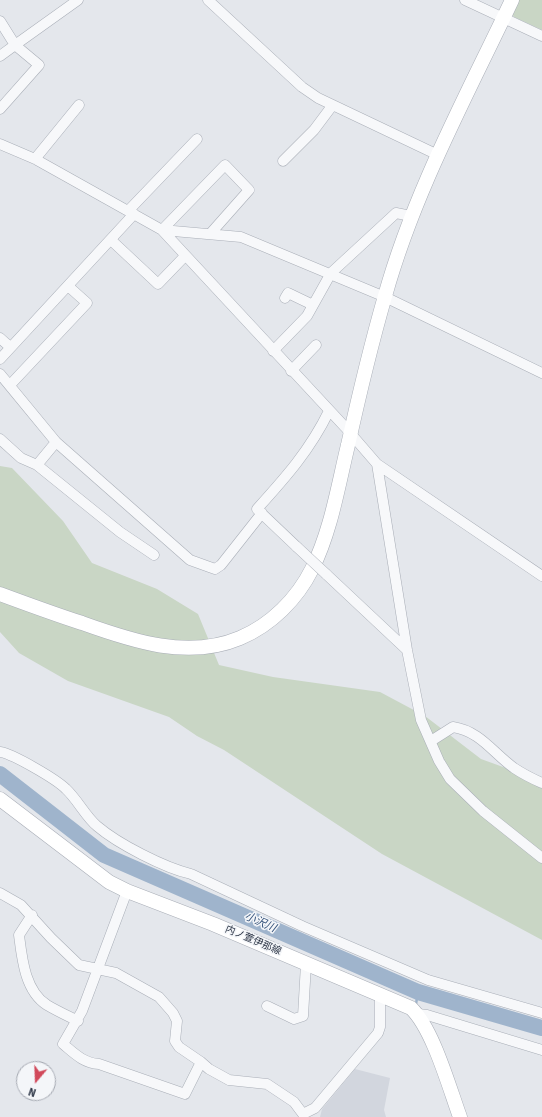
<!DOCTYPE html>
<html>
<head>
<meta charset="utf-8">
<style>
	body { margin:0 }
	#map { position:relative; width:542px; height:1117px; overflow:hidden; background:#e4e7ec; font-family:"Source Sans 3",sans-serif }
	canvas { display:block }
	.north { position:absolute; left:16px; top:1061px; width:40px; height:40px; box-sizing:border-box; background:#f4f6f9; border:1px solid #a4a8b1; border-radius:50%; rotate:199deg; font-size:11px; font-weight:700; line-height:16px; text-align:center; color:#2b3445 }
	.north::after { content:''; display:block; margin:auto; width:14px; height:18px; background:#d1495b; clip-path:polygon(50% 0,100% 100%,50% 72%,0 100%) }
</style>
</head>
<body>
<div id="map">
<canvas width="542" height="1117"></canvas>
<div class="north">N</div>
</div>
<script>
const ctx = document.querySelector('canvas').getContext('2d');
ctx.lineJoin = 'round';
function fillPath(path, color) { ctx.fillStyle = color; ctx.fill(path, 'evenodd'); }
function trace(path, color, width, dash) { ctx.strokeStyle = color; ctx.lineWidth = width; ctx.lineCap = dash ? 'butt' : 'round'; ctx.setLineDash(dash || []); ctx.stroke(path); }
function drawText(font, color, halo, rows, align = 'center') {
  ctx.font = font + ' "Source Sans 3","Noto Sans JP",sans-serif'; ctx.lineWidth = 3; ctx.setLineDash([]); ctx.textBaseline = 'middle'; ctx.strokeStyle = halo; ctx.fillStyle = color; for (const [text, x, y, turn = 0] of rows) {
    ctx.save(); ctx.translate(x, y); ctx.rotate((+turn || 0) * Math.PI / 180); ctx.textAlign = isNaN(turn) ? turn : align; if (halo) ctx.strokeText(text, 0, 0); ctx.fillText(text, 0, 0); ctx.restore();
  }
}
fillPath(new Path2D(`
	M355 1069 390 1078 384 1110 386 1117H320L322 1109Z`), '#d2d6de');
fillPath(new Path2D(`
	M517 0H542V30L514 17 511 12Z
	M0 466 12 468 63 521 92 563 157 589 198 614 219 665 273 677 380 692 425 716 481 759 528 776 542 777V940L382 854 224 750 197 736 169 717 68 681 19 653 0 632Z`), '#c9d6c5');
trace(new Path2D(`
	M416 1004 418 992`), '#9fb4cc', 2.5);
trace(new Path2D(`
	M0 774 104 855 418 992 542 1028`), '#9fb4cc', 16);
const street = new Path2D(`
	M208 0 302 87 318 98 438 155
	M465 0 542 36
	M0 21 15 45 78 0
	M0 56 15 45 39 65 0 109
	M0 144 35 159 162 230 241 237 385 297 542 373
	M35 159 79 105
	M283 161 314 130 332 106
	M128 211 197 139
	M162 230 345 427 377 464 542 576
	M162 230 225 165 249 190 210 234
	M111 240 158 284 185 256
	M285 298 288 293 313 305
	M0 338 10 347
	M273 351 307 316 331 273 396 213 411 216
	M0 359 134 214
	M291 371 316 345
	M0 374 56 442 190 560 215 569 221 565 262 513
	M10 385 87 303 68 286
	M0 439 21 458 37 465 56 442
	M377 464 407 650 421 720 439 761 450 779 483 811 542 858
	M37 465 120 532 154 555
	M297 547 257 509C286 477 310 450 329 411
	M326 574 407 650
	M431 741 453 727C480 731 493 753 514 768 523 774 533 779 542 783
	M0 752C13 754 56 779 66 789 77 799 86 817 97 826 118 844 165 868 191 874L302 926 428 980 542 1013
	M127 891 82 1011 63 1044C74 1053 83 1063 99 1064L185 1094 201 1062 209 1069 229 1080 267 1084 294 1102 303 1114 315 1108 378 1033 380 1027V995
	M0 893 21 905 51 938 79 965 116 973 159 997 173 1013 177 1021 175 1041 179 1047 201 1062
	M32 915 19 935C22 959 25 991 47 1005 57 1011 68 1016 78 1021
	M267 1006 294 1019 303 1016 306 964
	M418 1014 427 1015 542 1050`);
const secondary = new Path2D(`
	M0 594C27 604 54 614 82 623 132 641 188 660 240 638 271 625 297 599 312 569 331 531 338 486 348 445 359 395 371 345 385 296 414 192 466 97 512 0
	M0 799 109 882 127 891 213 924 411 1008C433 1029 449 1087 460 1117`);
trace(street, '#a9aeb7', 11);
trace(secondary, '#a9aeb7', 15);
trace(street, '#f7f8fa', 10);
trace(secondary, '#fff', 14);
const streetBridge = new Path2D(`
	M297 547 326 574`);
trace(streetBridge, '#a9aeb7', 11, []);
trace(streetBridge, '#f7f8fa', 10);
drawText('10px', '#2b3445', '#f4f6f9', [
	["内ノ萱伊那線",253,941,23]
]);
drawText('italic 11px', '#34527a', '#f4f6f9', [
	["小沢川",260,923,24]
]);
</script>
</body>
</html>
